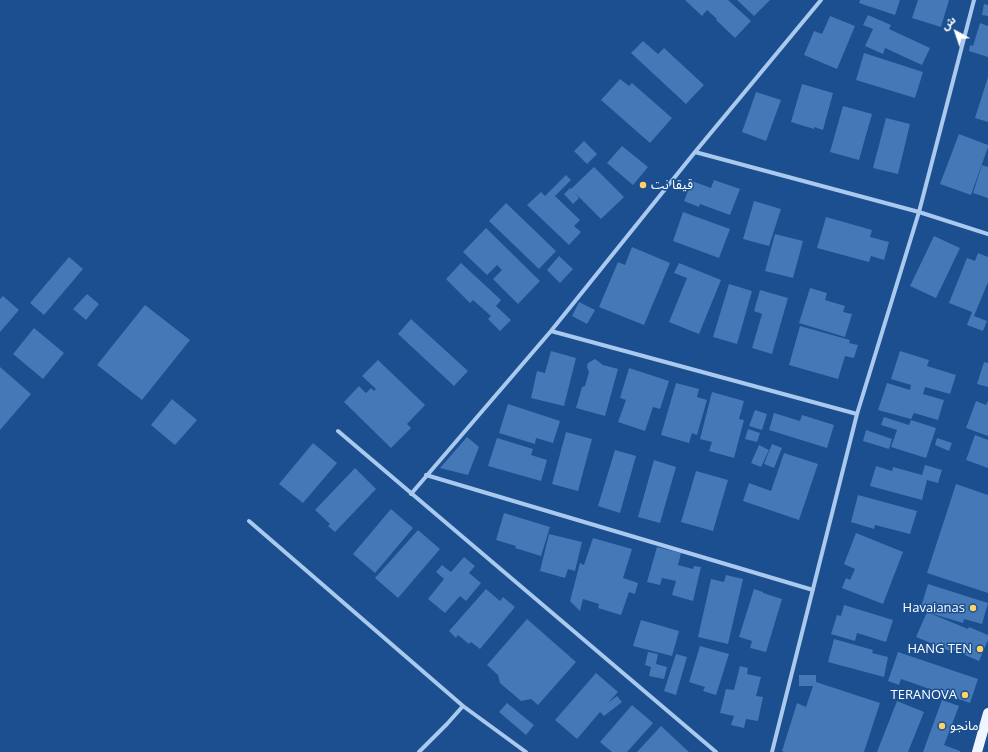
<!DOCTYPE html>
<html>
<head>
<meta charset="utf-8">
<style>
	body { margin:0 }
	#map { position:relative; width:988px; height:752px; overflow:hidden; background:#1b4f8f; font-family:"Open Sans","Noto Sans Arabic",sans-serif }
	canvas { display:block }
	.north { position:absolute; left:936px; top:12px; width:40px; height:40px; -webkit-text-stroke:3px #1b4f8f; paint-order:stroke; rotate:320deg; font-size:11px; font-weight:700; line-height:16px; text-align:center; color:#fff }
	.north::after { content:''; display:block; margin:auto; width:14px; height:18px; background:#fff; clip-path:polygon(50% 0,100% 100%,50% 72%,0 100%) }
</style>
</head>
<body>
<div id="map">
<canvas width="988" height="752"></canvas>
<div class="north">ش</div>
</div>
<script>
const ctx = document.querySelector('canvas').getContext('2d');
ctx.lineJoin = 'round';
function fillPath(path, color) { ctx.fillStyle = color; ctx.fill(path, 'evenodd'); }
function trace(path, color, width, dash) { ctx.strokeStyle = color; ctx.lineWidth = width; ctx.lineCap = dash ? 'butt' : 'round'; ctx.setLineDash(dash || []); ctx.stroke(path); }
function drawText(font, color, halo, rows, align = 'center') {
  ctx.font = font + ' "Open Sans","Noto Sans Arabic",sans-serif'; ctx.lineWidth = 3; ctx.setLineDash([]); ctx.textBaseline = 'middle'; ctx.strokeStyle = halo; ctx.fillStyle = color; for (const [text, x, y, turn = 0] of rows) {
    ctx.save(); ctx.translate(x, y); ctx.rotate((+turn || 0) * Math.PI / 180); ctx.textAlign = isNaN(turn) ? turn : align; if (halo) ctx.strokeText(text, 0, 0); ctx.fillText(text, 0, 0); ctx.restore();
  }
}
fillPath(new Path2D(`
	M685 0H728L751 21 735 38 716 20 717 19 707 10 702 16Z
	M737 0H770L754 16Z
	M860 0H900L895 15 859 3Z
	M918 0H949L941 27 912 18Z
	M984 4 988 5V16L982 15Z
	M868 15 891 25 889 29 930 48 922 65 885 48 883 54 865 46 873 29 863 25Z
	M830 16 855 26 837 69 804 55 814 31 822 34Z
	M980 23 988 26V57L969 51 970 45 973 46Z
	M643 41 658 54 664 48 704 85 686 104 631 53Z
	M864 53 923 72 915 98 856 80Z
	M988 77V122L975 118Z
	M620 79 629 86 632 83 672 118 650 143 601 100Z
	M802 84 833 93 823 130 814 127V129L791 122Z
	M756 92 781 100 766 141 742 132Z
	M843 106 872 114 859 160 830 152Z
	M886 118 910 124 898 174 873 168Z
	M959 134 988 145V147L971 195 940 184Z
	M584 141 597 154 587 164 574 151Z
	M622 146 648 167 633 185 607 163Z
	M982 165 988 167V198L973 193Z
	M594 167 624 197 601 219 575 193 579 198 573 204 564 194 570 188 571 189Z
	M566 175 571 180 555 196 580 220 574 226 581 232 569 245 527 205 541 192 545 196Z
	M714 180 740 189 730 215 700 204 699 207 684 201 692 181 711 188Z
	M754 201 781 209 769 246 743 239Z
	M506 203 556 251 539 269 489 221Z
	M683 212 730 229 719 258 673 241Z
	M826 217 872 230 870 237 889 242 884 260 871 256 869 262 817 248Z
	M486 228 540 281 518 304 493 279 502 270 497 265 487 275 463 252Z
	M775 234 803 241 793 278 765 271Z
	M934 236 960 248 936 298 910 286Z
	M632 247 670 263 644 325 599 307 618 262 625 265Z
	M978 253 988 257V282L974 316 987 321 983 331 967 325 972 312 949 303 967 258 975 261Z
	M559 256 573 269 560 283 547 270Z
	M69 257 83 269 44 315 30 303Z
	M461 263 501 300 496 306 511 320 500 331 488 319 491 316 473 300 470 303 446 279Z
	M679 263 721 280 699 334 669 322 687 278 674 273Z
	M729 284 752 291 737 344 713 337Z
	M810 288 827 293 825 300 845 306 843 312 852 314 845 337 799 323Z
	M760 290 788 298 772 354 752 348 762 314 754 311Z
	M87 294 99 304 86 320 73 309Z
	M3 296 19 310 0 332V299Z
	M579 302 595 310 587 324 572 316Z
	M145 305 190 340 142 400 97 365Z
	M411 319 468 371 454 386 398 334Z
	M800 326 850 340 849 343 858 345 854 358 845 356 838 379 789 365Z
	M34 328 64 353 43 379 13 354Z
	M551 351 576 358 564 406 531 398 537 371 545 373Z
	M900 351 929 360 927 366 956 375 950 394 925 387 923 394 944 400 938 420 914 413 911 419 878 410 887 383 910 390 911 385 891 379Z
	M595 359 603 365 618 369 605 416 576 408 582 387 585 386 589 372 587 367 588 363Z
	M378 360 425 405 407 424 411 428 391 448 344 402 359 386 366 393 371 388 374 391 376 389 362 376Z
	M984 362 988 363V387L977 384Z
	M0 367 31 394 0 430Z
	M629 368 669 381 660 409 653 407 645 431 618 422 626 400 620 398Z
	M676 383 699 389 697 397 707 400 697 435 692 433 689 443 661 435Z
	M712 392 744 401 739 419 744 420 734 458 709 451 712 442 700 439Z
	M172 399 197 420 175 445 151 425Z
	M976 401 986 405 988 401V436L966 428Z
	M508 404 560 421 553 443 536 438 535 444 499 433Z
	M755 410 767 414 762 430 749 426Z
	M774 413 800 421 802 415 834 425 827 448 769 430Z
	M884 417 909 425 911 420 936 428 926 458 891 447 897 430 881 425Z
	M748 429 760 433 757 442 745 439Z
	M866 430 892 439 889 449 863 441Z
	M566 432 592 439 578 491 552 484Z
	M975 435 988 440V468L966 460Z
	M467 437 479 447 468 475 440 468Z
	M497 438 533 449 531 455 547 460 541 481 488 466Z
	M937 438 952 443 949 451 935 445Z
	M313 443 337 463 303 503 279 484Z
	M772 444 782 448 774 468 764 464Z
	M759 445 769 450 761 467 751 463Z
	M615 450 636 456 620 513 598 506Z
	M784 453 818 464 799 520 743 501 749 483 771 491Z
	M654 460 676 467 660 523 638 517Z
	M925 465 942 470 938 483 927 480 922 500 870 486 876 466 892 471 893 467 922 475Z
	M355 468 376 489 335 532 328 526 330 524 315 510Z
	M696 471 728 480 713 531 681 522Z
	M956 484 988 495V593L927 573Z
	M858 495 917 511 910 534 875 525 874 529 851 522Z
	M391 509 413 528 375 573 353 554Z
	M504 513 550 527 541 556 515 548 516 546 496 540Z
	M418 530 440 549 398 598 375 578Z
	M856 533 903 552 883 604 842 588 846 578 850 580 855 569 844 564Z
	M549 534 582 542 575 571 568 569 565 578 540 571Z
	M593 538 632 549 623 578 638 583 635 594 629 592 621 615 598 608 599 604 583 599 580 611 570 601 580 563 584 565Z
	M657 547 681 553 678 565 693 569 694 566 701 567 693 601 672 595 676 581 662 578 660 585 647 582Z
	M464 557 475 566 469 573 481 583 466 601 460 596 445 613 428 599 444 579 436 572 442 565 451 572Z
	M726 575 743 579 728 644 698 637 711 579 724 582Z
	M928 584 988 603 982 624 964 619 963 623 920 610Z
	M486 589 500 601 503 597 515 607 480 649 471 642 469 644 458 635 456 638 449 631Z
	M754 589 763 592V593L782 599 766 652 750 648 752 641 739 637Z
	M844 605 893 620 886 642 857 633 855 641 831 634 837 615 841 616Z
	M927 612 968 629 969 627 988 635V640L979 661 951 649 950 651 916 637Z
	M527 619 576 662 538 705 531 699 521 701 500 683 498 675 487 665Z
	M641 620 679 631 672 656 633 646Z
	M834 639 873 650 872 653 888 657 884 677 828 662Z
	M700 646 729 654 716 695 703 691 705 687 689 682Z
	M648 652 658 654 656 664 667 667 664 679 649 676 651 667 645 665Z
	M898 652 978 679 970 703 901 679 899 685 888 681Z
	M676 654 687 657 676 695 664 691Z
	M740 666 748 668 747 674 761 677 756 696 763 697 758 721 746 719 744 728 731 725 734 716 720 713 726 689 734 690Z
	M596 673 618 692 608 703 617 696 622 702 604 716 600 712 577 739 555 720Z
	M799 675H816V682L880 703 864 752H784L782 751 797 703 806 707 813 686H799Z
	M942 700 959 706 944 745 960 751V752H923Z
	M897 701 924 712 908 752H877Z
	M507 703 534 725 526 735 499 712Z
	M632 705 653 723 627 752H612L600 742Z
	M661 726 689 752H637Z`), '#4478b7');
trace(new Path2D(`
	M695 152 919 212 988 234
	M551 331 857 414
	M338 431 716 752
	M426 475 813 590
	M411 494 551 331 695 152 821 0
	M249 521 463 706 526 752
	M419 752 447 724 463 706
	M772 752 857 414 919 212 974 0`), '#a9c9ee', 4);
trace(new Path2D(`
	M977 752 988 713`), '#f0f6ff', 10);
for (const [x, y, r, color] of [
	[643,185,4,"#ffd166"],
	[973,608,4,"#ffd166"],
	[980,649,4,"#ffd166"],
	[965,695,4,"#ffd166"],
	[942,726,4,"#ffd166"]
]) { const dot = new Path2D(); dot.arc(x, y, r, 0, 2 * Math.PI); ctx.fillStyle = color; ctx.fill(dot); trace(dot, '#1b4f8f', 1.5); }
drawText('13px', '#fff', '#1b4f8f', [
	["قيقا نت",651,185,"left"],
	["Havaianas",965,608],
	["HANG TEN",972,649],
	["TERANOVA",957,695],
	["مانجو",950,726,"left"]
], 'right');
</script>
</body>
</html>
